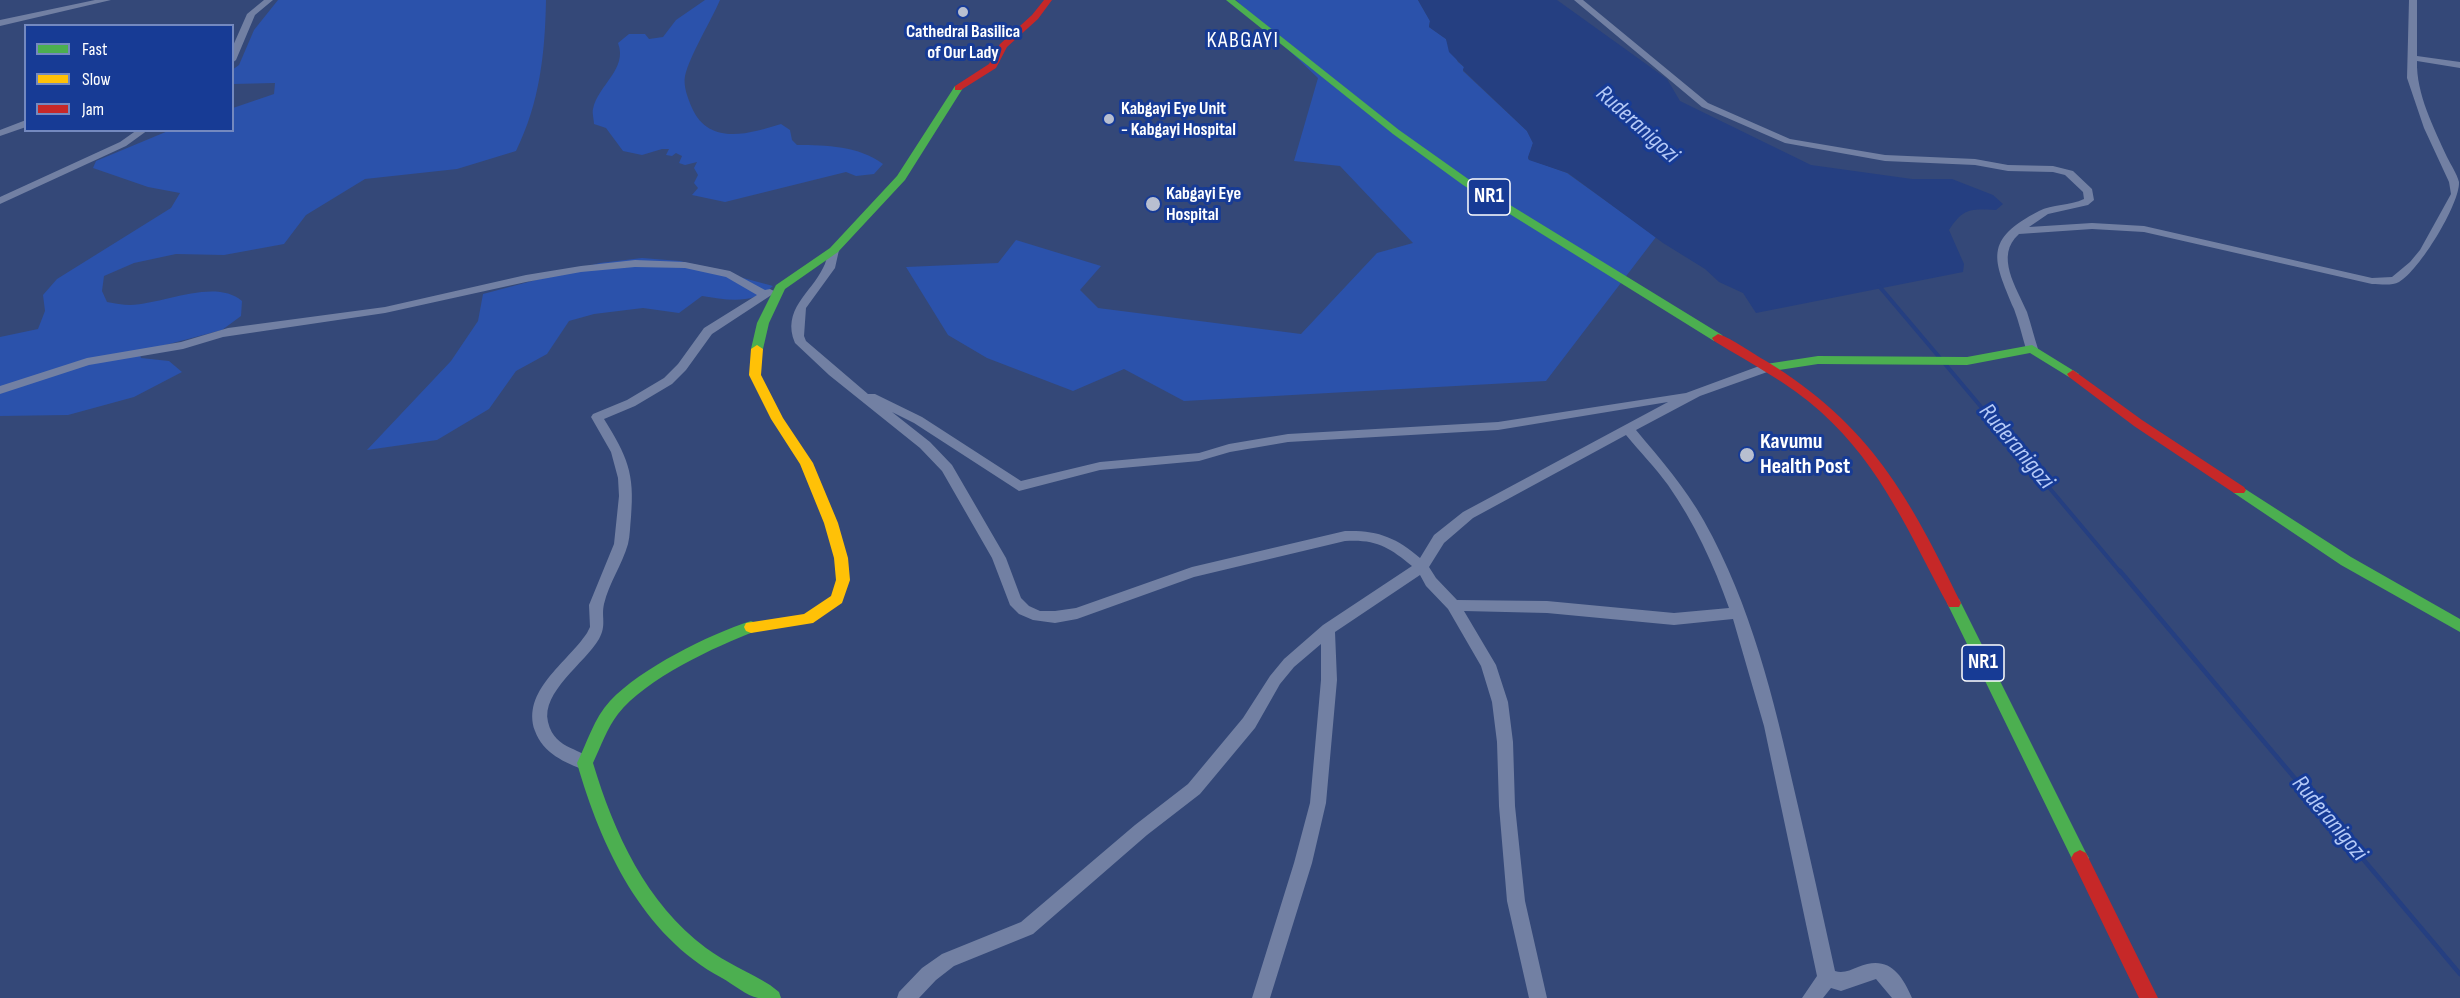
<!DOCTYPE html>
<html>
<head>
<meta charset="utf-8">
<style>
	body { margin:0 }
	#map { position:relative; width:2460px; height:998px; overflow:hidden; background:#344878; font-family:"Sofia Sans Condensed",sans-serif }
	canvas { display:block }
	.legend { position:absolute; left:24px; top:24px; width:210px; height:108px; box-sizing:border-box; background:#173b95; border:2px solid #7489bf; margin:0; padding:8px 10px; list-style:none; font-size:18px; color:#fff }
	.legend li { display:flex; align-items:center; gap:12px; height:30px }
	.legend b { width:30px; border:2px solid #7489bf }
</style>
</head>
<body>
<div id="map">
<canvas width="2460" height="998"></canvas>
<ul class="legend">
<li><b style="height:8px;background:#4caf50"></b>Fast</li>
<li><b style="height:8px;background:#ffc107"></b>Slow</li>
<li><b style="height:8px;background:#c62828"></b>Jam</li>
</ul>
</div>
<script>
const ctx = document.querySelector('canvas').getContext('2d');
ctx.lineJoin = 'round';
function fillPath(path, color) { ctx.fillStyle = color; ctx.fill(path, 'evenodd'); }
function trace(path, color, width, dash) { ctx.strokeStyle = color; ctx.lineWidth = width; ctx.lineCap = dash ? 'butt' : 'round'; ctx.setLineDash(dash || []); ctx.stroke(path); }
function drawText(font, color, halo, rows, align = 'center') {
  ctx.font = font + ' "Sofia Sans Condensed",sans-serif'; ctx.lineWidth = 6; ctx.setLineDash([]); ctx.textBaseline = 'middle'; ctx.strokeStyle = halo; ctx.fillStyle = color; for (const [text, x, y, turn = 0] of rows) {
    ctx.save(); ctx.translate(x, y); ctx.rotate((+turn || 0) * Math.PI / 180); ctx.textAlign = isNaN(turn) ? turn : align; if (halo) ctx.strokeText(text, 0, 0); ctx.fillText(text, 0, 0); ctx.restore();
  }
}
fillPath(new Path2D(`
	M278 0H546C545 53 540 102 516 151L457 169 365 179 306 215 284 244 224 255 176 254 134 263 104 276 102 291 107 302C114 303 123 305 130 305 164 304 215 278 242 301L241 316 222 330 139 352 141 358 169 361 182 372 134 397 68 415 0 416V337L38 329 45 311 43 295 57 279 171 208 180 193 148 187 93 168 96 161 168 131 232 130 233 108 274 94 275 83 233 84 232 70 239 65 254 30Z
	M705 0H720C711 21 690 55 685 76 683 86 688 99 692 108 709 146 749 134 781 124L790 130 792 140 797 145C826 145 859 146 883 164L874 174 856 176 846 172 725 202 692 195 698 188 694 183 698 175 694 168 697 162 685 165 679 163 682 156 676 153 672 156 666 155 669 149H662L642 155 623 151 606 128 594 124C594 120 592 113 593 109 598 85 628 69 618 43L629 34H645L649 39 663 37 676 20Z
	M1236 0H1418L1430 21 1429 27 1446 39 1458 62 1464 67 1463 71 1527 131 1533 143 1528 159 1567 173 1656 237 1546 381 1184 401 1124 369 1073 391 987 358 948 335 906 267 998 263 1016 240 1101 266 1080 290 1098 308 1301 334 1377 253 1413 243 1340 166 1294 161 1318 78Z
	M642 258 680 261 773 286C753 305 727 300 702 296L679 313 643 308 594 314 569 321 547 354 516 371 489 409 437 440 367 450 451 361 478 321 483 294 600 263Z`), '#2b52ab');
fillPath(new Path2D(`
	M1418 0H1557L1667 79 1680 101 1811 165 1912 179H1952L1993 195 2003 204 1996 210C1971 209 1964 207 1949 230L1964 264 1963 272 1756 313 1743 293 1719 282 1705 269 1663 243 1568 173 1529 160 1528 157 1533 143 1527 131 1463 70 1464 67 1449 52 1446 39 1429 27 1430 21Z`), '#253f81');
trace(new Path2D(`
	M1879 286 1940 358
	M1945 364 2121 573`), '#253f81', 4);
trace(new Path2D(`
	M2120 571 2460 974`), '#253f81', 4.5);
fillPath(new Path2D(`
	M95 0H111L0 26V20Z
	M264 0H273L255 15 236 60 232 63V48L247 14Z
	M1574 0H1583L1708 103 1790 139 1885 155 1975 159 2008 165 2053 166 2073 171 2092 189 2094 200 2088 205 2048 214 2029 227 2092 223 2144 226 2372 278 2392 277 2410 262 2420 250 2451 194 2449 182 2424 128 2407 78 2409 0H2417V56L2460 62V68L2417 61C2416 94 2434 128 2447 157 2451 165 2457 174 2459 182 2460 204 2419 271 2399 282 2392 286 2380 284 2372 284L2144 232 2092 229 2019 234C1994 256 2017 288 2027 312 2031 324 2034 337 2038 349L2032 353 2026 349C2022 336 2019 322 2014 309 1993 259 1983 240 2039 211 2052 204 2070 206 2084 199L2083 192 2065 175 2053 172 2008 171 1975 165 1885 161 1785 143 1702 107Z
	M26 120V127L0 136V130Z
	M137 130H148L126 146 0 204V197L120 142Z
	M834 247 839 250 835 268 806 308 804 336 806 341 868 394H875L922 417 1021 481 1100 462 1199 453 1229 444 1288 434 1498 422 1686 393 1762 365H1770L1772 368 1770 371 1700 396 1636 430C1661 460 1685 487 1704 521 1751 605 1774 699 1795 793 1809 852 1822 912 1835 971 1843 974 1850 970 1858 967 1887 955 1901 972 1912 998H1892L1876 979 1841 991 1831 988 1823 998H1802L1817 976 1764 726 1733 619 1674 625 1547 613 1464 611 1496 665 1508 702 1513 742 1515 806 1525 901 1547 998H1529L1507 901 1499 806 1497 742 1492 702 1481 666 1448 609 1426 586 1420 575 1335 632 1337 680 1326 803 1312 863 1270 998H1252L1294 863 1310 803 1321 680V644L1294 667 1280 684 1255 728 1200 794 1147 835 1033 934 954 966 936 980 919 998H897L899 992 922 968 942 954 1021 922 1135 825 1188 784 1243 718 1270 676 1284 659 1323 625 1412 566C1389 547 1376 539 1345 541L1194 577 1077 619 1055 623 1033 620 1019 614 1010 605 992 558 942 471 920 448 829 375 795 343C781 310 811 293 823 268 826 263 827 256 829 250ZM1668 402 1463 512 1434 535 1420 558C1396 537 1377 530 1345 531L1192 567 1076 608 1055 611H1040L1029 606 1021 598 1006 558 952 465 930 442 892 412 914 423 1019 491 1100 470 1199 461 1230 452 1288 442 1498 430ZM1626 435C1640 452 1655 467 1668 485 1694 522 1714 565 1729 608L1674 613 1547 601 1457 600 1436 578 1429 567 1444 543 1473 518Z
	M635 260 685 262 730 271 765 290 770 289 776 292 712 334 686 370 672 384 635 406 604 419C627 456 635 473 631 517 630 526 630 536 628 544 622 565 609 583 604 604 601 617 607 625 599 639 585 663 541 692 548 722 555 752 585 747 593 763L591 768 585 770C565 763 543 753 535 731 521 691 567 663 587 633L590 627 589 605 614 544 619 496 618 478 611 452 591 417 593 414 627 400 664 378 678 364 704 328 757 295 726 277 685 268 635 267 581 272 526 282 385 313 223 337 183 349 89 365 0 394V386L87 358 181 342 228 328 385 307 526 275 581 266Z`), '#7280a3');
fillPath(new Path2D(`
	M1226 0H1235L1399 130 1471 181 1722 335 1724 338 1722 341H1714L1463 185 1393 134Z
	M955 86 963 88 905 180 838 252 785 289 769 323 763 349 757 353 753 352 751 349 757 323 776 285 830 248 897 176Z
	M2032 345 2079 374 2073 378 2069 377 2030 353 1967 365 1818 364 1766 372 1760 368 1766 364 1818 356 1967 357Z
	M2239 485 2351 557 2460 619V632L2341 565 2234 493 2232 490Z
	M1954 598 1959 599 2086 853 2089 858 2086 863 2080 866 2074 863 1947 603 1949 599Z
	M751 621 756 623 758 627 756 631C716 646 645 679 618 714 607 728 601 746 593 763 614 833 646 903 706 948 726 963 749 972 770 985L779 992 781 998C774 998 765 998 758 998 747 996 733 984 722 978 642 935 601 847 577 763 587 743 594 718 610 701 641 668 708 635 751 621Z`), '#4caf50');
fillPath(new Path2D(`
	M757 345 763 349 761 375 783 418 813 463 838 523 848 558 850 580 842 603 813 623 751 633 746 631 744 627 746 623 804 614 831 596 836 580 834 558 824 523 800 464 771 419 749 375 751 349Z`), '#ffc107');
fillPath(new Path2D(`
	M1044 0H1052L1038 19 1007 47 996 68 961 90H955V86L989 64 1000 44 1032 15Z
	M1718 334C1734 339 1751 353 1766 361 1871 425 1909 497 1961 603L1959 607H1949C1910 536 1883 468 1821 412 1789 383 1750 363 1714 341L1712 338Z
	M2073 370 2142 420 2244 487 2246 490 2244 493H2234L2134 426 2069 377 2067 374Z
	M2080 850 2086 853 2158 998H2139L2071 858 2074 853Z`), '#c62828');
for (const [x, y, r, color] of [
	[963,12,6,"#b8bfd0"],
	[1109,119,6,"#b8bfd0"],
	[1153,204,8,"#b8bfd0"],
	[1747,455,8,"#b8bfd0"]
]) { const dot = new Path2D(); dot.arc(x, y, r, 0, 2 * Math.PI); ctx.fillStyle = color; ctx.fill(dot); trace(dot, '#173b95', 2); }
drawText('bold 18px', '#fff', '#173b95', [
	["Cathedral Basilica",963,32,"center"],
	["of Our Lady",963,53,"center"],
	["Kabgayi Eye Unit",1121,109],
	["- Kabgayi Hospital",1121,130],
	["Kabgayi Eye",1166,194],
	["Hospital",1166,215]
], 'left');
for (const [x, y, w] of [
	[1489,197,42],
	[1983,663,42]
]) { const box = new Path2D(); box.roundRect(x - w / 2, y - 18, w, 36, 4.5); ctx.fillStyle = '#173b95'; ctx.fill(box); trace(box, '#fff', 1.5); }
drawText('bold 21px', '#fff', null, [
	["NR1",1489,197],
	["NR1",1983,663]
]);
ctx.letterSpacing = '1.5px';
drawText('22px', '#fff', '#173b95', [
	["KABGAYI",1243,41]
]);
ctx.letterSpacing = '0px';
drawText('bold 22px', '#fff', '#173b95', [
	["Kavumu",1760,442],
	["Health Post",1760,467]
], 'left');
drawText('italic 24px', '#b4c9f7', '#173b95', [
	["Ruderanigozi",1637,125,42],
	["Ruderanigozi",2016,447,50],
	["Ruderanigozi",2329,819,50]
]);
</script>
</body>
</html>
